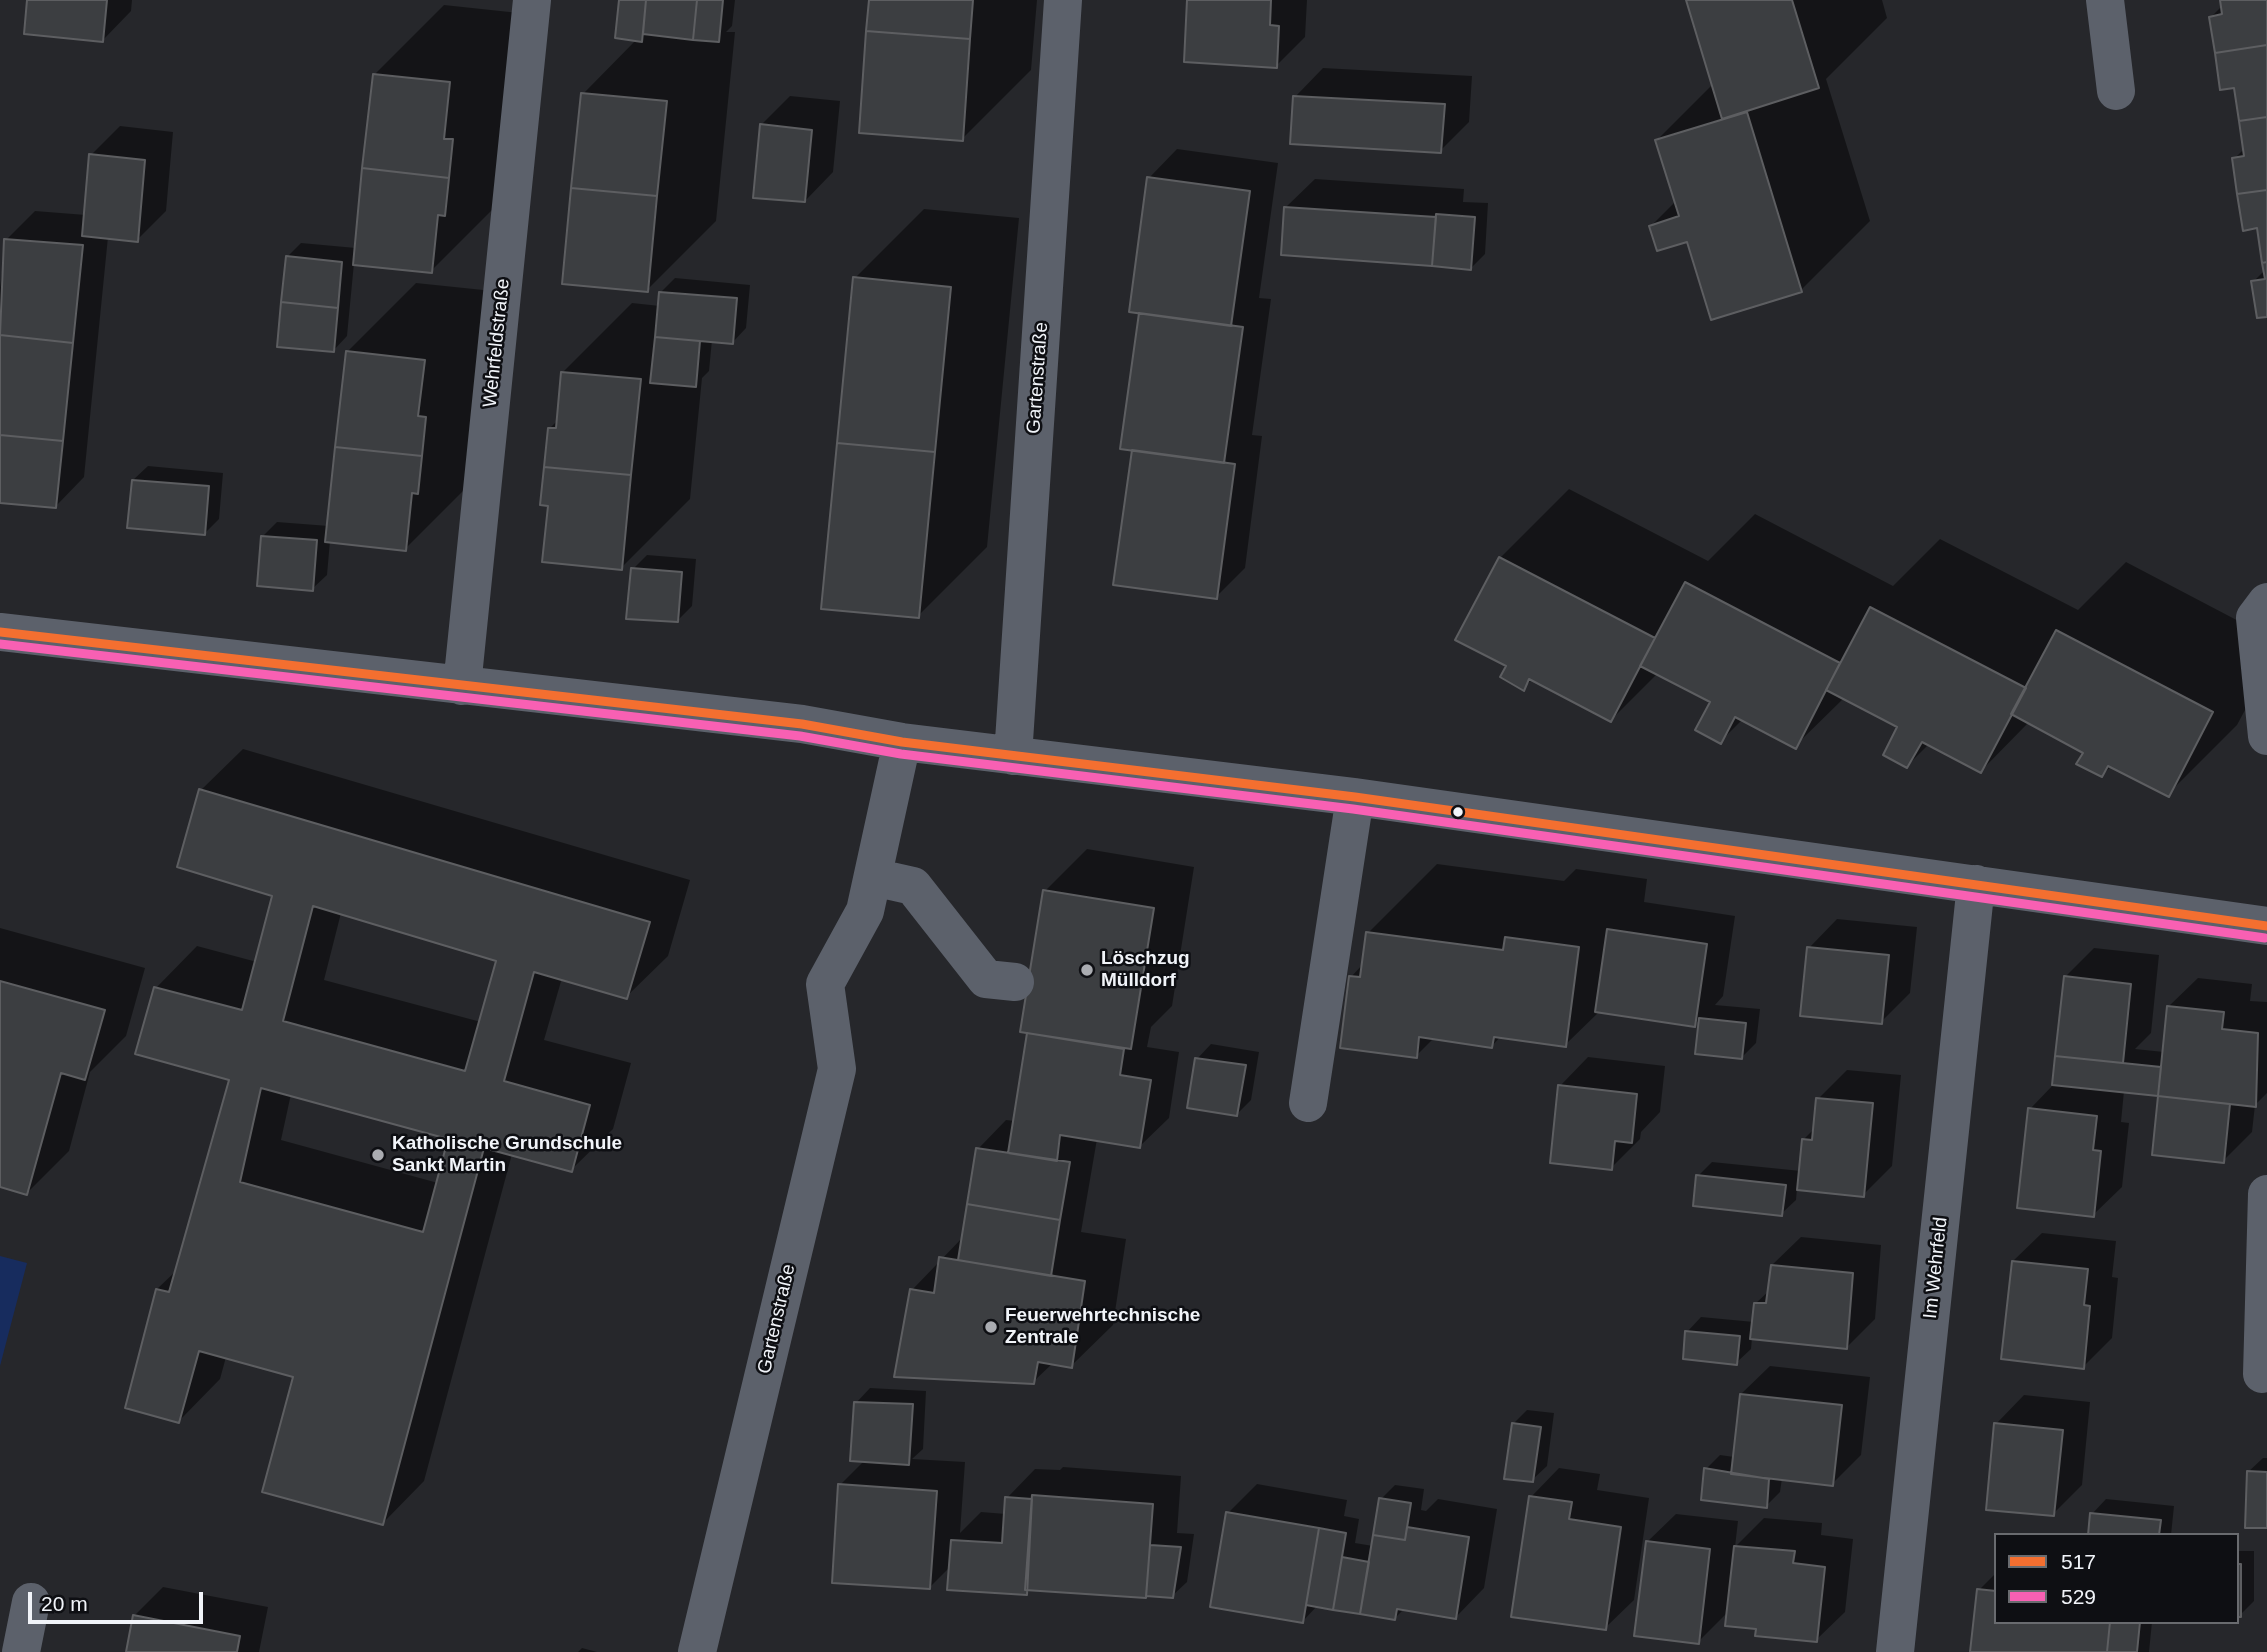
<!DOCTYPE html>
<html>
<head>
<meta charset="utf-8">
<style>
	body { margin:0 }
	#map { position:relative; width:2267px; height:1652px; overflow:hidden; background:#26272b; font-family:Arial,sans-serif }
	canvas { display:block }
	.legend { position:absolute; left:1994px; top:1533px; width:245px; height:91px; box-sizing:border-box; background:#0e0f13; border:2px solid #696b6f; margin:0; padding:9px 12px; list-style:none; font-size:21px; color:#f1f4f9 }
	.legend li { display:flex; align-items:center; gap:14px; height:35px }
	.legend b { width:35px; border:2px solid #696b6f }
	.scale { position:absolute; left:28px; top:1592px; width:175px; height:32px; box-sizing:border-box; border:4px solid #f1f4f9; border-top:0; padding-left:9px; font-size:21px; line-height:24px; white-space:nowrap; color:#f1f4f9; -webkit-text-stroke:5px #0e0f13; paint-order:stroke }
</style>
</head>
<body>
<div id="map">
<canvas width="2267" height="1652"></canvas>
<ul class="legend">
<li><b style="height:9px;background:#f46f30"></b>517</li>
<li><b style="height:9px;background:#f860b3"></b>529</li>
</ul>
<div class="scale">20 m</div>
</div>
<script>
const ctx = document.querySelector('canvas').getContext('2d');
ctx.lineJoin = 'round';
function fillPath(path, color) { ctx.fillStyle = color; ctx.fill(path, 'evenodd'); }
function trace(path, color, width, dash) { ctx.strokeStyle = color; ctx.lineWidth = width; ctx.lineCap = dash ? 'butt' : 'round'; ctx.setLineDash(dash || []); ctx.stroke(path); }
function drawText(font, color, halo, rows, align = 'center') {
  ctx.font = font + ' Arial,sans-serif'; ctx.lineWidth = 5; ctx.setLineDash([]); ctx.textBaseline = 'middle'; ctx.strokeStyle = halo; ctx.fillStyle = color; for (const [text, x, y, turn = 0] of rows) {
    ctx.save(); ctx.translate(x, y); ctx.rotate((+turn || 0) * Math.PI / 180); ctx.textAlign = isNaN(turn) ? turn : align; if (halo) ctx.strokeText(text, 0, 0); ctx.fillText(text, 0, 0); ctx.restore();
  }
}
fillPath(new Path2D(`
	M0 1256 27 1263 0 1366Z`), '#172c5e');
fillPath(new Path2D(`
	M29 0H132L131 11 103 40Z
	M621 0H735L732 26 726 32H735L716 221 647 290 583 94 637 39Z
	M871 0H1037L1031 70 962 139Z
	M1189 0H1307L1305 37 1276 66Z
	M1687 0H1882L1887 18 1826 79 1870 221 1801 290 1651 226 1676 201 1657 140 1713 84Z
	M2221 0H2267V315L2253 282 2265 270 2259 226 2234 159 2245 148 2236 86 2211 17 2222 6Z
	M444 5 519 13 500 202 431 271 354 263 347 336 333 351 287 257 301 243 356 248 375 74Z
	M1323 68 1472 76 1469 122 1440 151 1295 97Z
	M790 96 840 101 833 172 805 201 761 125Z
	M120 126 173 132 166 211 137 240 108 237 84 477 56 506 0 501V288L6 240 35 211 86 215 91 155Z
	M1177 149 1278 163 1259 298 1271 299 1252 435 1262 436 1245 568 1216 597 1134 448 1149 178Z
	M1315 179 1464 189 1463 202 1488 203 1485 254 1471 268 1286 207Z
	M924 209 1019 218 987 547 918 616 855 278Z
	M675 278 750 285 746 328 732 343 712 340 709 371 702 378 690 499 621 568 550 504 549 429 558 420 563 372 632 303 660 306 661 292Z
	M416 283 493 291 474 480 405 549 330 541 327 575 312 589 263 536 277 522 329 526 347 352Z
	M148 466 223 473 219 519 204 534 133 480Z
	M1569 489 1708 561 1755 514 1893 586 1940 539 2078 610 2126 562 2267 636V669L2237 725 2168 794 2112 766 2102 775 2085 752 2029 722 1981 771 1929 744 1907 766 1899 727 1844 698 1795 746 1743 719 1720 742 1712 701 1658 673 1611 720 1533 679 1523 688 1508 665 1500 558Z
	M647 555 696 559 692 606 677 621 633 569Z
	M243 749 690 880 668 956 626 997 562 978 544 1040 631 1063 613 1129 571 1170 512 1154 424 1481 383 1523 296 1376 226 1357 220 1379 179 1421 157 1289 177 1270 231 1079 156 988 197 946 257 962 274 895 201 790ZM341 913 498 960 481 1022 324 980ZM291 1094 450 1138 438 1183 281 1140Z
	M1087 849 1194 867 1172 1006 1151 1027 1147 1047 1179 1052 1169 1118 1140 1146 1097 1139 1081 1232 1126 1239 1113 1325 1071 1366 1053 1363 1033 1382 912 1290 964 1236 978 1149 1006 1120 1015 1121 1029 1034 1045 891Z
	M1437 864 1564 881 1576 869 1647 879 1644 902 1735 916 1723 996 1715 1005 1760 1009 1756 1043 1742 1057 1701 1018 1695 1025 1600 1011 1565 1045 1501 1036 1492 1046 1434 1038 1416 1056 1351 977 1363 964 1368 933Z
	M1837 919 1917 927 1910 993 1881 1022 1809 948Z
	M0 928 145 968 126 1036 90 1072 69 1151 27 1193 0 1185Z
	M2094 948 2159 955 2151 1033 2135 1049 2164 1052 2169 1006 2198 978 2252 984 2250 1001 2267 1002V1093L2255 1105 2252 1132 2223 1161 2160 1091H2124L2121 1122 2129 1123 2122 1187 2093 1215 2030 1109 2054 1084 2065 977Z
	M1211 1044 1259 1052 1251 1100 1237 1114 1197 1059Z
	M1588 1057 1665 1066 1660 1112 1641 1132 1640 1139 1611 1168 1560 1086Z
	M1847 1070 1901 1075 1892 1166 1863 1195 1797 1188 1796 1200 1781 1214 1698 1176 1712 1162 1801 1171 1804 1139 1815 1128 1818 1099Z
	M2042 1233 2116 1241 2112 1277 2118 1278 2112 1338 2083 1367 2013 1261Z
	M1801 1237 1881 1245 1875 1319 1847 1347 1752 1338 1751 1349 1736 1363 1687 1332 1701 1317 1754 1322 1756 1303 1770 1290 1772 1265Z
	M1770 1366 1870 1377 1861 1455 1832 1484 1782 1478 1780 1492 1766 1506 1706 1469 1720 1455 1734 1457 1741 1394Z
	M870 1388 926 1391 923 1449 912 1459 965 1462 960 1533 981 1512 1006 1514 1007 1498 1035 1469 1060 1470 1063 1467 1181 1476 1177 1533 1194 1534 1187 1582 1172 1596 1031 1588 1026 1593 951 1566 930 1587 840 1485 865 1460 856 1403Z
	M2024 1395 2090 1402 2082 1485 2053 1514 1996 1424Z
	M1527 1410 1554 1413 1547 1466 1532 1480 1513 1424Z
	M2263 1458H2267V1526L2248 1472Z
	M1559 1468 1600 1474 1597 1490 1649 1498 1634 1600 1605 1628 1531 1497Z
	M1257 1484 1347 1500 1344 1516 1359 1519 1355 1543 1373 1546 1381 1499 1395 1485 1424 1489 1421 1510 1426 1511 1438 1499 1497 1509 1484 1588 1456 1617 1404 1609 1395 1618 1318 1605 1303 1621 1228 1513Z
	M2106 1499 2174 1506 2171 1535H2090L2092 1514Z
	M1676 1514 1738 1521 1735 1547 1764 1518 1822 1523 1821 1535 1853 1539 1845 1612 1816 1640 1758 1628 1728 1612 1698 1642 1647 1542Z
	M2237 1551H2254V1601L2240 1615H2237Z
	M1996 1573V1622H2152L2149 1652H1972L1979 1590Z
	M163 1587 268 1607 259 1652H127L134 1616Z
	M582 1648 597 1652H578Z`), '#0007');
const building = new Path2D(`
	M27 0H107L103 42 24 34Z
	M619 0H646L642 42 615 38Z
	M646 0H697L693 40 643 34Z
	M697 0H723L719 42 693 40Z
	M869 0H973L970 39 866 31Z
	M1187 0H1271L1270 25 1279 26 1277 68 1184 62Z
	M1686 0H1792L1819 88 1722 119Z
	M2220 0H2267V45L2215 53 2209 17 2222 14Z
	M866 31 970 39 963 141 859 133Z
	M2267 45V117L2239 121 2234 88 2220 90 2215 53Z
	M373 74 450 82 444 139H453L449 178 362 168Z
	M581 93 667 101 657 196 571 188Z
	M1293 96 1445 104 1441 153 1290 144Z
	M1747 112 1802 292 1711 320 1687 242 1657 251 1649 226 1679 216 1655 140Z
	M2267 117V190L2237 194 2232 158 2244 156 2239 121Z
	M760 124 812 130 805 202 753 198Z
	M89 154 145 160 138 242 82 236Z
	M362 168 449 178 445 216 438 215 432 273 353 265Z
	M1147 177 1250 191 1231 326 1129 312Z
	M571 188 657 196 648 292 562 284Z
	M2267 190V262L2262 263 2257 228 2243 231 2237 194Z
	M1284 207 1436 217 1432 266 1281 255Z
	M1436 214 1475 217 1471 270 1432 266Z
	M4 239 83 245 73 343 0 335Z
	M286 256 342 262 338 308 281 302Z
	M2267 262V317L2257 318 2251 281 2265 279 2262 263Z
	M853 277 951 287 935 452 837 443Z
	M659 292 737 298 733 344 655 337Z
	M281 302 338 308 334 352 277 347Z
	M1139 313 1243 327 1224 463 1120 449Z
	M0 335 73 343 63 441 0 435Z
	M655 337 700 341 696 387 650 383Z
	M346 351 425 360 418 416 426 417 422 456 335 447Z
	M561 372 641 379 631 475 544 467 548 428H556Z
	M0 435 63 441 56 508 0 503Z
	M837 443 935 452 919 618 821 609Z
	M335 447 422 456 418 494 412 493 406 551 325 542Z
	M1132 450 1235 464 1217 599 1113 585Z
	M544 467 631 475 622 570 542 562 548 506 540 505Z
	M132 480 209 486 205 535 127 528Z
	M261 536 317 540 313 591 257 586Z
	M1499 557 1655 638 1611 722 1529 679 1524 691 1500 677 1506 666 1455 640Z
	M631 568 682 572 678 622 626 619Z
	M1685 582 1840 663 1796 749 1735 717 1721 744 1695 730 1710 702 1640 666Z
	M1870 607 2026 688 1981 773 1922 742 1907 768 1883 755 1897 727 1826 690Z
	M2056 630 2213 712 2169 797 2108 766 2102 777 2076 764 2083 753 2011 714Z
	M199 789 650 922 627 999 534 972 504 1081 590 1105 572 1172 484 1148 383 1525 262 1492 293 1377 199 1351 179 1423 125 1408 156 1289 169 1292 229 1080 135 1054 154 987 242 1010 272 896 177 867ZM313 906 496 961 465 1071 283 1021ZM261 1088 448 1139 423 1232 240 1182Z
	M1043 890 1154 908 1131 1049 1020 1032Z
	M1607 929 1707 944 1695 1027 1595 1012Z
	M1366 932 1503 950 1505 937 1579 947 1566 1047 1494 1037 1492 1048 1419 1037 1417 1058 1340 1048 1349 976 1360 977Z
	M1807 947 1889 955 1882 1024 1800 1016Z
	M2064 976 2131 984 2123 1063 2055 1056Z
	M0 981 105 1010 85 1080 61 1073 27 1195 0 1187Z
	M2167 1006 2224 1012 2222 1029 2258 1033 2256 1107 2158 1096Z
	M1699 1018 1746 1023 1742 1059 1695 1054Z
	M1027 1033 1124 1049 1120 1075 1151 1080 1140 1148 1060 1135 1057 1161 1008 1153Z
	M2055 1056 2161 1067 2158 1096 2052 1085Z
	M1195 1058 1246 1065 1237 1116 1187 1108Z
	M1558 1085 1637 1094 1632 1143 1615 1141 1612 1170 1550 1163Z
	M2158 1096 2230 1104 2224 1163 2152 1155Z
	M1816 1098 1873 1103 1864 1197 1797 1190 1802 1139 1812 1140Z
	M2028 1108 2097 1116 2093 1150 2101 1151 2094 1217 2017 1208Z
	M976 1148 1070 1162 1060 1220 967 1204Z
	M1696 1175 1786 1185 1782 1216 1693 1206Z
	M967 1204 1060 1220 1051 1276 958 1260Z
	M939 1257 1085 1281 1072 1368 1038 1362 1034 1384 894 1377 910 1289 934 1293Z
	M2012 1261 2088 1269 2084 1305 2090 1306 2084 1369 2001 1359Z
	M1771 1265 1853 1273 1847 1349 1750 1339 1754 1303H1766Z
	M1685 1331 1740 1336 1737 1365 1683 1359Z
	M1740 1394 1842 1405 1833 1486 1731 1474Z
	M854 1402 913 1404 909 1465 850 1461Z
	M1512 1423 1541 1427 1533 1482 1504 1479Z
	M1994 1423 2063 1430 2054 1516 1986 1510Z
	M1704 1468 1769 1479 1767 1508 1701 1500Z
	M2247 1471 2267 1472V1528H2245Z
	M838 1484 937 1491 930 1589 832 1583Z
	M1032 1495 1153 1504 1146 1598 1025 1590Z
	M1529 1496 1572 1502 1569 1519 1621 1527 1606 1630 1511 1617Z
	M1005 1497 1032 1499 1027 1595 947 1590 951 1540 1002 1543Z
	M1379 1498 1411 1503 1405 1540 1373 1535Z
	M1226 1512 1319 1528 1303 1623 1210 1607Z
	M2090 1513 2161 1520 2159 1535H2088Z
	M1407 1527 1469 1537 1456 1619 1397 1609 1395 1620 1360 1614 1373 1535 1405 1540Z
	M1319 1528 1346 1533 1333 1610 1306 1605Z
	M1646 1541 1710 1549 1699 1644 1634 1636Z
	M1150 1545 1181 1547 1173 1598 1146 1596Z
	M1734 1546 1795 1551 1793 1563 1825 1567 1817 1642 1755 1636 1756 1629 1725 1626Z
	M1342 1557 1369 1562 1360 1614 1333 1610Z
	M2237 1564H2241V1617H2237Z
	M1977 1589 1996 1591V1622H2110L2107 1652H1970Z
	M133 1615 240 1636 237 1652H126Z
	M2110 1622H2140L2137 1652H2107Z`);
fillPath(building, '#3c3e41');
trace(building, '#5d5e61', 2);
trace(new Path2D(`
	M2105 0 2116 91
	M2267 602 2255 618 2267 736
	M0 632 802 724 902 742 1355 797 2267 926
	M462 686 532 0
	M1013 756 1063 0
	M873 877 913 886 986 979 1015 982
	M1308 1103 1355 797
	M2262 1374 2267 1194
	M21 1652 31 1602
	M697 1652 837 1069 825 984 865 911 902 742
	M1895 1652 1976 884`), '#5c616b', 38);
trace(new Path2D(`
	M0 632 802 724 902 742 1355 797 2267 926`), '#f46f30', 9);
trace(new Path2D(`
	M0 644 800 736 901 754 1353 809 2265 938`), '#f860b3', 9);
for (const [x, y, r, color] of [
	[1458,812,6,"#f1f4f9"],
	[1087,970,7,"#aaacb1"],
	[378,1155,7,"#aaacb1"],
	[991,1327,7,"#aaacb1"]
]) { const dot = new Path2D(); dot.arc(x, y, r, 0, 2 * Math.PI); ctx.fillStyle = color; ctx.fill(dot); trace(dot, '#0e0f13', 2.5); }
drawText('19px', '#f1f4f9', '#0e0f13', [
	["Wehrfeldstraße",497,343,-84],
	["Gartenstraße",1038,378,-86],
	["Im Wehrfeld",1936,1268,-84],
	["Gartenstraße",777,1319,-77]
]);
drawText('bold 19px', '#f1f4f9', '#0e0f13', [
	["Löschzug",1101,959],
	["Mülldorf",1101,981],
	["Katholische Grundschule",392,1144],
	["Sankt Martin",392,1166],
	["Feuerwehrtechnische",1005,1316],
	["Zentrale",1005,1338]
], 'left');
</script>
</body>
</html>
